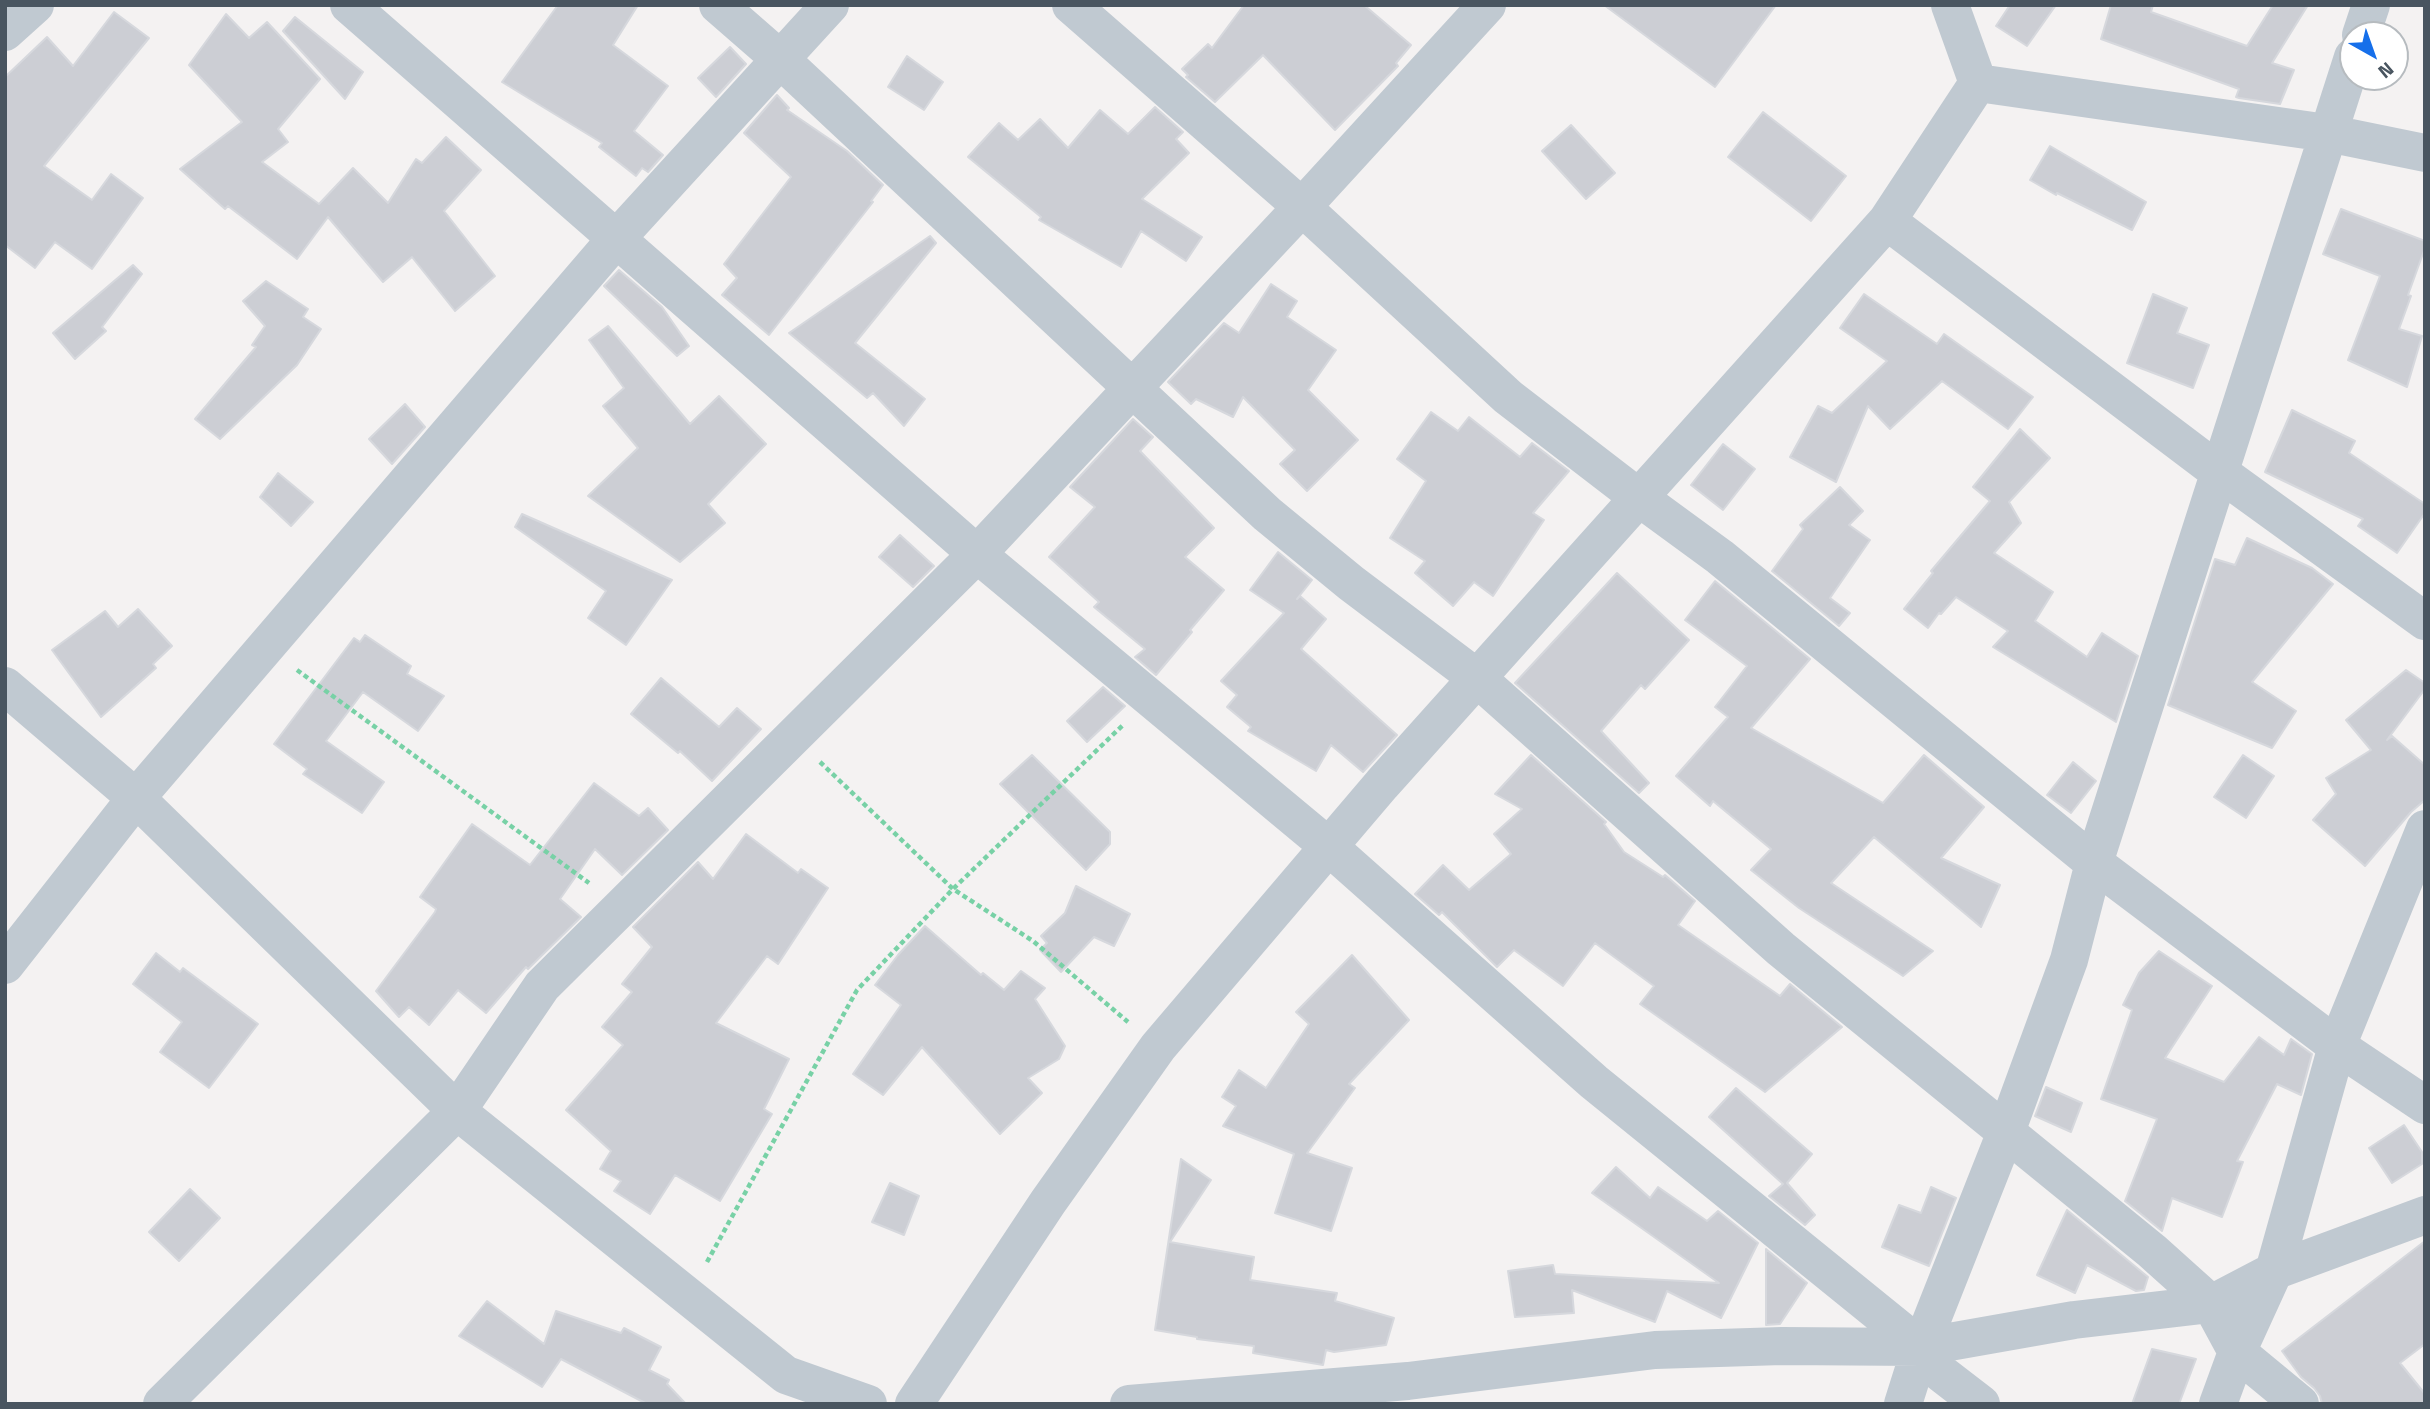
<!DOCTYPE html>
<html>
<head>
<meta charset="utf-8">
<style>
	body { margin:0 }
	#map { position:relative; width:2430px; height:1409px; overflow:hidden; background:#f4f2f2; font-family:"Titillium Web",sans-serif }
	canvas { display:block }
	.frame { position:absolute; inset:0; border:7px solid #495560; pointer-events:none }
	.north { position:absolute; left:2339px; top:21px; width:70px; height:70px; box-sizing:border-box; background:#fff; border:2px solid #b6bbbf; border-radius:50%; rotate:140deg; font-size:19px; font-weight:700; line-height:28px; text-align:center; color:#495560 }
	.north::after { content:''; display:block; margin:auto; width:24px; height:32px; background:#166fea; clip-path:polygon(50% 0,100% 100%,50% 72%,0 100%) }
</style>
</head>
<body>
<div id="map">
<canvas width="2430" height="1409"></canvas>
<div class="frame"></div>
<div class="north">N</div>
</div>
<script>
const ctx = document.querySelector('canvas').getContext('2d');
ctx.lineJoin = 'round';
function fillPath(path, color) { ctx.fillStyle = color; ctx.fill(path, 'evenodd'); }
function trace(path, color, width, dash) { ctx.strokeStyle = color; ctx.lineWidth = width; ctx.lineCap = dash ? 'butt' : 'round'; ctx.setLineDash(dash || []); ctx.stroke(path); }
const building = new Path2D(`
	M558 5H638L613 45 668 86 634 131 663 155 648 172 642 168 636 176 599 147 602 143 502 82Z
	M1244 5H1364L1411 45 1396 63 1398 66 1335 130 1263 55 1215 102 1186 77 1188 75 1182 69 1208 44 1212 48Z
	M1604 5H1776L1715 87Z
	M2010 5H2056L2027 46 1996 26Z
	M2111 5H2153L2151 12 2247 46 2273 5H2308L2272 63 2294 70 2280 104 2239 98 2236 97 2239 89 2101 39Z
	M114 12 149 38 44 166 92 200 111 174 143 198 92 269 55 242 35 268 5 245V77L47 37 73 66Z
	M226 14 249 38 267 22 320 79 278 129 288 142 262 162 319 204 353 168 388 203 416 159 422 163 446 137 481 170 444 211 495 276 455 311 412 257 383 282 328 217 297 259 228 206 225 209 180 169 242 122 189 65Z
	M295 17 363 72 345 99 283 31Z
	M730 47 746 64 716 97 698 78Z
	M907 56 943 82 924 110 888 87Z
	M777 95 789 108 787 110 847 151 883 185 871 201 873 202 769 335 722 295 737 278 724 264 791 177 744 133Z
	M1155 107 1183 132 1176 139 1189 153 1142 199 1202 237 1186 261 1141 231 1121 267 1039 220 1041 217 968 157 999 123 1018 140 1040 119 1068 148 1100 110 1128 134Z
	M1763 112 1846 176 1811 221 1728 157Z
	M1571 125 1615 173 1586 199 1542 151Z
	M2050 146 2146 202 2132 230 2057 193 2056 195 2030 180Z
	M2341 209 2425 241V248L2408 295 2411 296 2399 329 2422 336 2407 387 2348 360 2380 276 2323 254Z
	M930 236 936 243 855 343 925 399 904 426 873 393 867 398 789 333Z
	M133 265 142 274 102 327 106 331 75 359 53 333Z
	M619 270 662 307 689 346 677 356 604 286Z
	M266 281 308 309 303 317 321 329 297 365 220 439 195 419 256 347 252 345 265 326 243 301Z
	M1271 284 1297 301 1287 317 1336 350 1308 390 1358 440 1307 491 1280 464 1295 450 1243 397 1233 417 1196 399 1191 404 1168 382 1224 323 1239 333Z
	M1864 294 1937 344 1944 334 2033 397 2008 429 1942 381 1890 429 1868 406 1836 482 1790 457 1818 406 1832 413 1887 361 1840 328Z
	M2153 294 2187 308 2177 333 2209 345 2193 388 2127 363Z
	M608 326 690 424 719 396 766 444 708 504 725 523 680 562 588 496 638 448 603 406 624 388 589 340Z
	M405 404 425 427 392 464 369 439Z
	M2292 410 2355 441 2349 453 2425 504V513L2397 553 2358 526 2363 519 2265 472Z
	M1431 412 1458 431 1469 417 1520 457 1532 443 1569 471 1533 513 1544 520 1493 596 1474 582 1453 606 1415 573 1425 561 1390 538 1426 481 1397 459Z
	M1133 419 1153 437 1140 451 1214 528 1185 557 1224 590 1190 630 1192 632 1156 675 1135 657 1145 649 1094 607 1099 602 1049 557 1095 507 1070 487Z
	M2020 429 2050 458 2009 502 2021 523 1994 553 2053 592 2035 621 2087 657 2102 633 2138 656 2116 722 1993 647 2008 631 1956 597 1941 614 1939 613 1928 628 1904 609 1933 573 1931 571 1990 501 1973 487Z
	M1723 444 1755 469 1723 510 1691 485Z
	M278 473 313 502 291 526 260 497Z
	M1840 487 1863 511 1849 525 1870 540 1830 598 1850 613 1839 626 1772 571 1803 529 1800 525Z
	M522 514 672 580 626 645 588 618 606 591 515 527Z
	M900 535 934 566 913 587 879 557Z
	M2247 538 2312 568 2333 584 2252 682 2296 711 2272 748 2168 705 2215 559 2235 565Z
	M1278 552 1312 580 1297 599 1300 596 1326 619 1301 649 1397 735 1363 772 1331 745 1316 771 1248 731 1251 727 1227 707 1237 695 1221 681 1284 613 1250 590Z
	M1617 573 1689 640 1645 689 1641 685 1601 731 1649 783 1639 793 1515 683Z
	M1715 581 1810 659 1751 728 1883 803 1924 755 1984 807 1941 858 2000 885 1981 927 1874 837 1831 883 1933 951 1903 976 1799 908 1751 870 1771 849 1713 801 1710 806 1676 776 1728 717 1715 707 1747 666 1685 620Z
	M138 609 172 646 153 664 156 668 101 717 52 650 105 611 118 627Z
	M365 635 411 666 407 674 444 696 418 731 363 692 326 741 384 782 362 813 303 774 307 769 274 744 354 638 360 642Z
	M2406 670 2425 683V689L2387 740 2392 736 2425 765V800L2411 812 2365 866 2313 820 2336 794 2326 778 2371 750 2346 720Z
	M661 678 719 727 737 708 761 729 712 781 680 751 678 753 631 714Z
	M1103 687 1125 706 1087 742 1067 721Z
	M1032 755 1110 832V844L1086 870 1000 784Z
	M1531 755 1606 822 1604 824 1624 852 1663 877 1665 875 1695 901 1678 925 1780 996 1790 984 1842 1027 1765 1092 1640 1004 1654 986 1595 943 1563 986 1514 950 1497 967 1442 912 1439 915 1415 894 1443 865 1469 890 1511 854 1494 834 1522 809 1495 794Z
	M2243 755 2274 776 2246 818 2214 797Z
	M2073 762 2096 781 2071 813 2047 795Z
	M594 783 639 816 648 808 668 830 622 875 595 849 560 899 581 917 528 969 526 967 486 1013 458 990 429 1025 409 1007 399 1017 376 991 435 912 436 909 420 897 472 824 530 865Z
	M746 834 798 873 801 869 828 888 778 964 767 956 716 1023 789 1059 764 1109 772 1114 720 1201 675 1175 650 1214 614 1191 621 1181 600 1169 611 1151 566 1110 623 1045 602 1027 632 992 622 984 652 947 633 927 698 862 713 879Z
	M1076 886 1130 914 1114 946 1094 937 1061 972 1040 950 1047 943 1041 936 1065 913Z
	M925 926 981 975 983 973 1004 990 1021 971 1045 988 1035 999 1065 1046 1059 1059 1028 1078 1042 1093 1000 1134 922 1047 883 1095 853 1074 901 1005 875 985 898 955Z
	M2159 951 2212 986 2165 1058 2224 1082 2259 1037 2284 1055 2291 1039 2312 1054 2301 1095 2277 1084 2237 1161 2243 1162 2222 1217 2172 1198 2162 1231 2125 1201 2157 1119 2101 1099 2132 1010 2123 1005 2139 973Z
	M156 953 180 972 183 968 258 1024 209 1088 160 1052 182 1022 133 984Z
	M1352 955 1409 1020 1349 1084 1355 1088 1307 1153 1352 1168 1331 1231 1275 1213 1294 1154 1223 1126 1236 1106 1222 1097 1239 1070 1266 1088 1309 1024 1296 1012Z
	M2046 1087 2082 1103 2071 1132 2035 1116Z
	M1736 1088 1812 1154 1787 1183 1815 1215 1805 1225 1769 1196 1783 1184 1709 1117Z
	M2404 1125 2422 1152V1164L2392 1183 2369 1148Z
	M1181 1159 1211 1180 1170 1242 1254 1257 1250 1280 1337 1293 1335 1301 1394 1318 1386 1345 1334 1352 1326 1350 1323 1365 1253 1353 1254 1346 1197 1339V1337L1155 1330Z
	M1616 1167 1650 1198 1658 1187 1707 1221 1718 1211 1758 1243 1721 1318 1667 1291 1655 1322 1572 1290 1574 1313 1515 1317 1508 1271 1553 1265 1555 1274 1719 1283 1592 1193Z
	M890 1183 919 1196 904 1235 872 1222Z
	M1931 1187 1956 1198 1929 1266 1882 1247 1899 1205 1921 1213Z
	M190 1189 220 1218 179 1261 149 1232Z
	M2067 1210 2148 1277 2144 1290 2136 1291 2087 1265 2075 1293 2037 1275Z
	M2425 1241V1344L2400 1363 2425 1394V1404H2322L2320 1396 2314 1388 2301 1377 2282 1351Z
	M1766 1249 1807 1283 1780 1324 1766 1325Z
	M487 1301 544 1344 556 1311 621 1333 624 1328 661 1347 649 1370 669 1380 667 1384 686 1404H647L561 1359 542 1387 459 1336Z
	M2152 1349 2196 1359 2179 1404H2132Z`);
fillPath(building, '#ccced4');
trace(building, '#d6d8dd', 2);
trace(new Path2D(`
	M297 670 589 883
	M820 762 953 889 1033 941 1128 1022
	M707 1262 857 990 953 889 1124 724`), '#78d1a6', 4.5, [5, 3.5]);
trace(new Path2D(`
	M349 5 977 554 1328 846 1594 1082 1921 1347 1942 1374 1981 1404
	M718 5 780 59 1267 514 1351 583 1477 678 1781 949 2152 1251 2211 1304 2237 1352 2300 1404
	M1071 5 1302 207 1508 397 1638 497 1720 557 2094 863 2337 1046 2425 1105
	M1950 5 1978 83
	M5 32 35 5
	M2361 35 2371 5
	M1978 83 2327 133 2425 153
	M1887 221 2219 472 2425 621
	M5 686 136 798 457 1111 786 1375 868 1404
	M5 965 136 798 616 239 830 5
	M162 1404 457 1111 542 986 977 554 1302 207 1487 5
	M914 1404 1048 1202 1158 1047 1382 784 1887 221 1978 83
	M1129 1404 1408 1381 1655 1350 1782 1346 1921 1347 2074 1320 2211 1304 2274 1271 2425 1215
	M1903 1404 1921 1347 2006 1132 2069 960 2094 863 2353 57
	M2218 1404 2237 1352 2274 1271 2337 1046 2425 829`), '#c0c9d1', 38);
</script>
</body>
</html>
